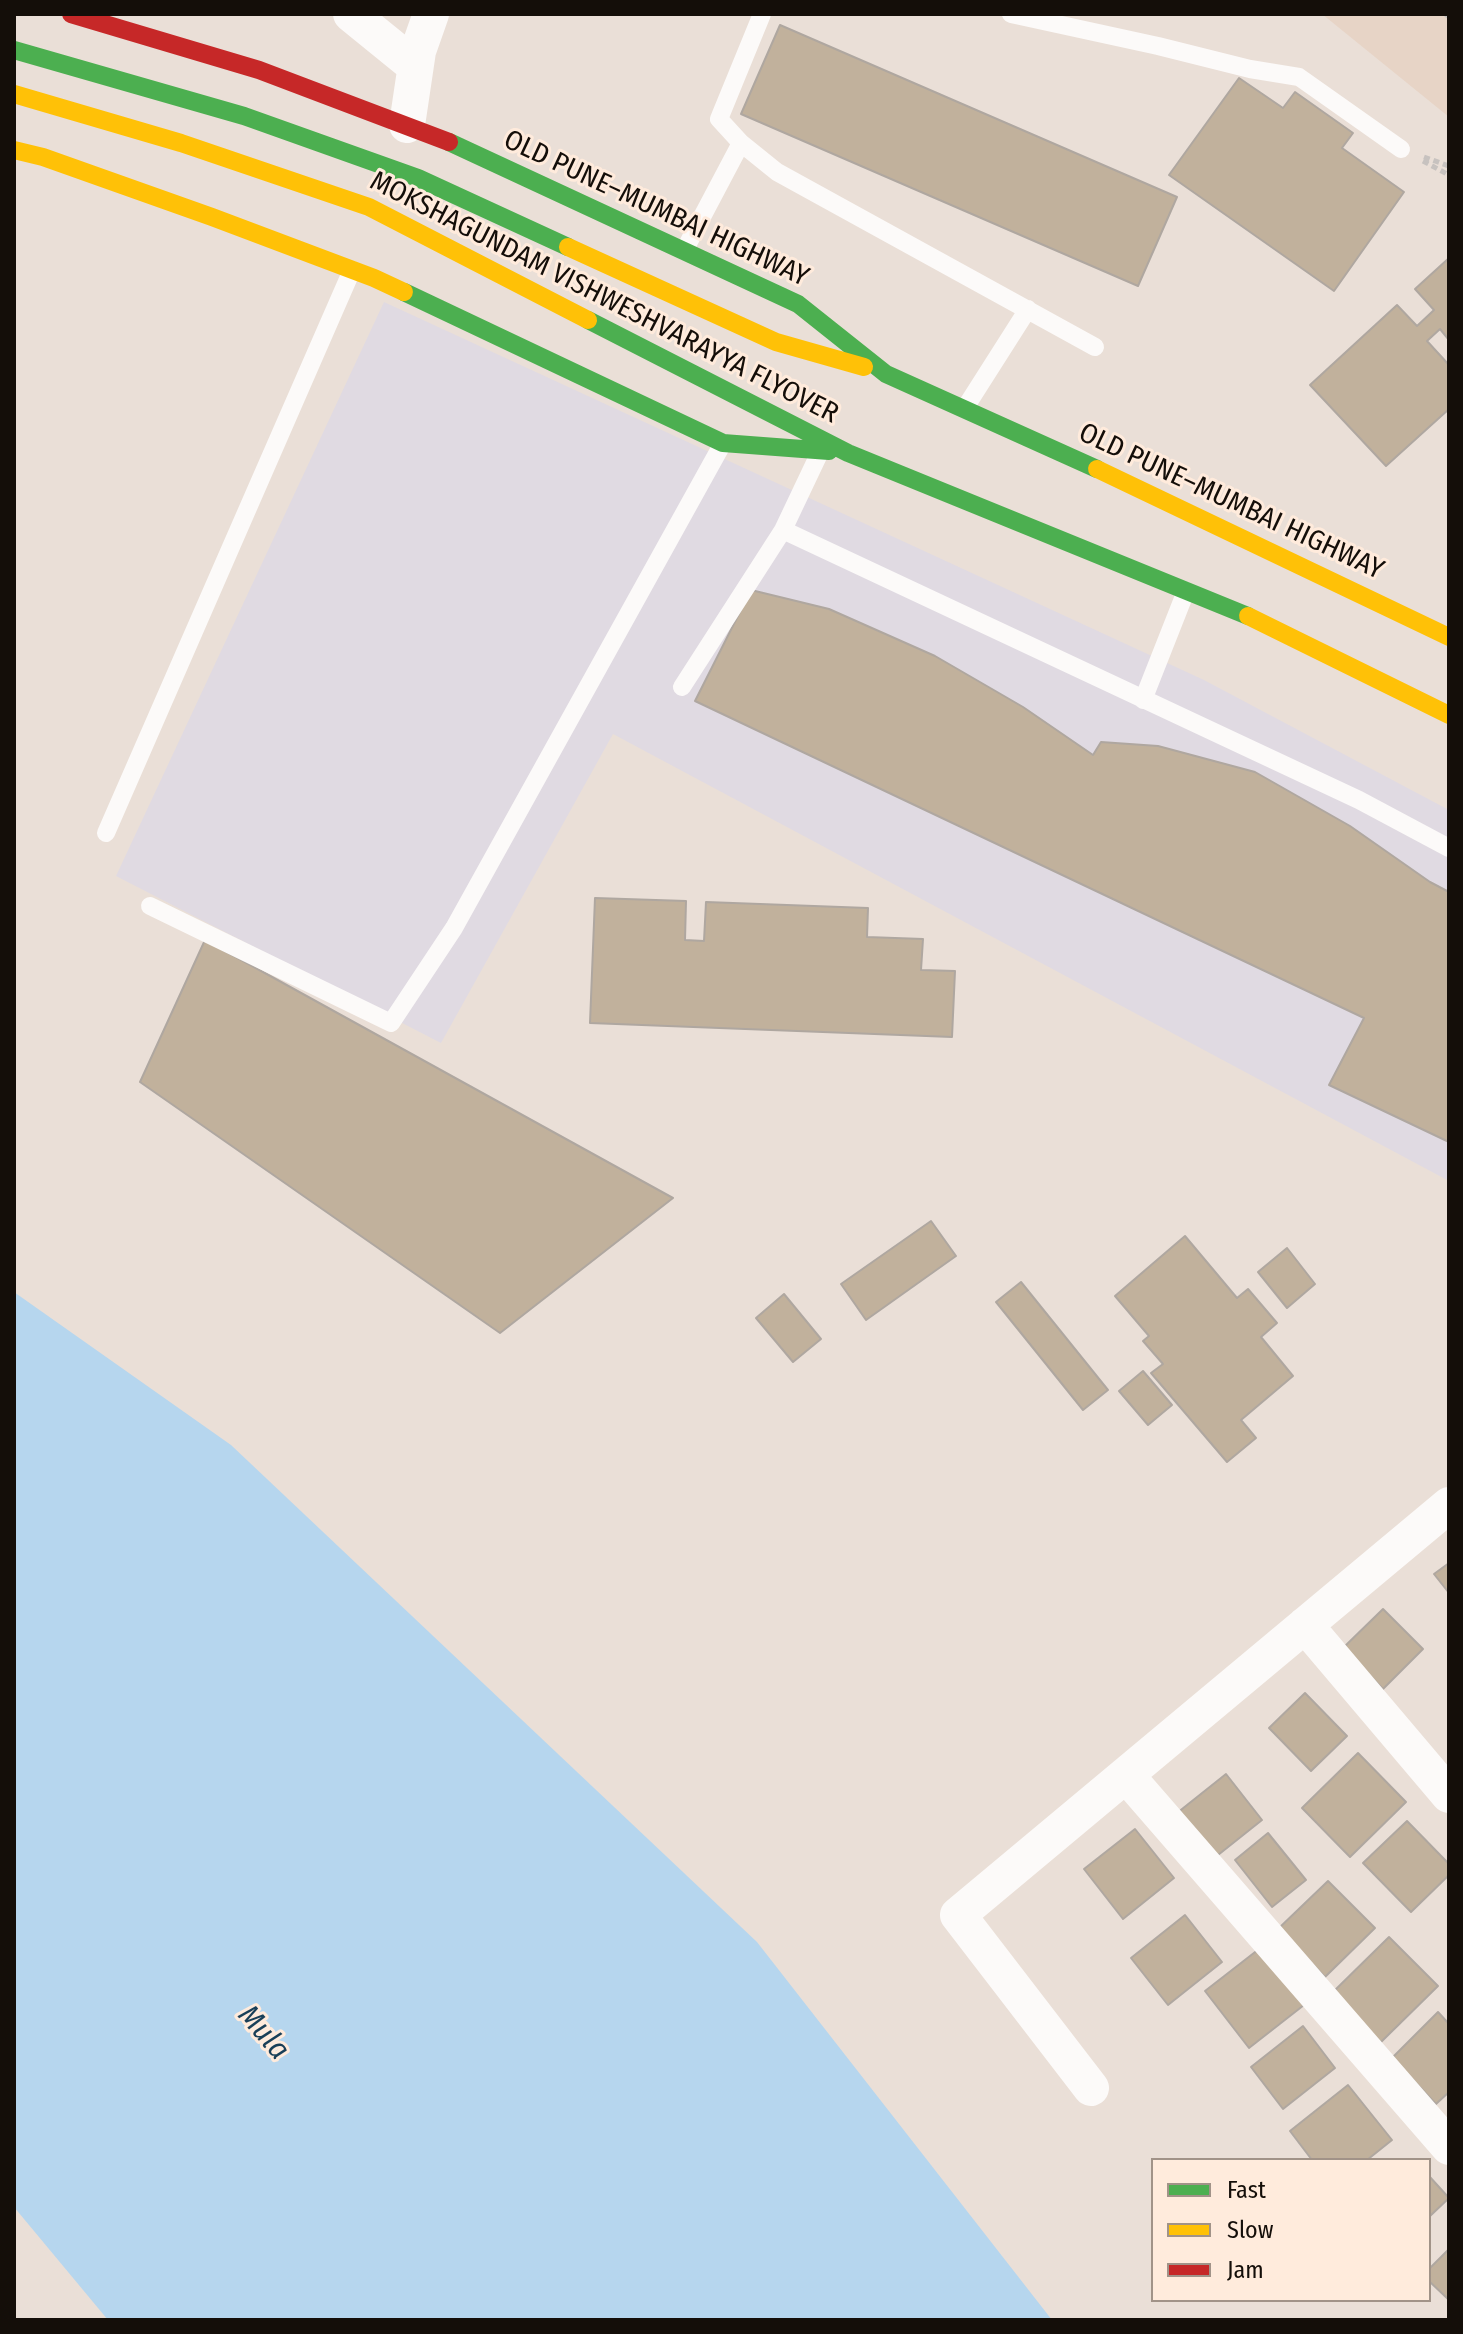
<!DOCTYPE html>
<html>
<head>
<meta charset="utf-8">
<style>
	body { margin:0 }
	#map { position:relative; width:1463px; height:2334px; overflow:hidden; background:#eadfd7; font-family:"Fira Sans Condensed",sans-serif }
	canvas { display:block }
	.frame { position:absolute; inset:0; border:16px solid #140e09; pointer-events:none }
	.legend { position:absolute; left:1151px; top:2158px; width:280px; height:144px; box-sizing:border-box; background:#ffebdc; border:2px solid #a19388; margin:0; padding:10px 14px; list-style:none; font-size:24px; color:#140e09 }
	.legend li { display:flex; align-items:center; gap:16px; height:40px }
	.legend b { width:40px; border:2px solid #a19388 }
</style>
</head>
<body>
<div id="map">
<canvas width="1463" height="2334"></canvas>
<div class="frame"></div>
<ul class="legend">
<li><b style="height:10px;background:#4caf50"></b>Fast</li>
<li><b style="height:10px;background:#ffc107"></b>Slow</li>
<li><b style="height:10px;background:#c62828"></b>Jam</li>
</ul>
</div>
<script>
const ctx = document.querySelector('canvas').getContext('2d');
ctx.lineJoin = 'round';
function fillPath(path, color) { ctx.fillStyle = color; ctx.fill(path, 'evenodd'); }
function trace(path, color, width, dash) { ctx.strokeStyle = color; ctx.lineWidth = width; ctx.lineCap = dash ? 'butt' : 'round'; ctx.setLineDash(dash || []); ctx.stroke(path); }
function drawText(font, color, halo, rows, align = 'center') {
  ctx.font = font + ' "Fira Sans Condensed",sans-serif'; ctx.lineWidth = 6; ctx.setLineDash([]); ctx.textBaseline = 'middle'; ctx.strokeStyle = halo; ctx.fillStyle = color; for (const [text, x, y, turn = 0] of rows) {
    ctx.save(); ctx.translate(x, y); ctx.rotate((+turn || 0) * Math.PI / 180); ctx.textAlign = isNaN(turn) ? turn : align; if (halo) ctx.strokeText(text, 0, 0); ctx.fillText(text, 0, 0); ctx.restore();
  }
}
fillPath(new Path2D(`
	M384 302 1204 680 1449 810V1181L613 734 441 1043 116 876Z`), '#e0dae2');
fillPath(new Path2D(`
	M1322 14H1449V117Z`), '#e7d4c6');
fillPath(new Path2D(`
	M14 1292 231 1445 757 1942 1052 2320H108L14 2207Z`), '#b6d6ee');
const building = new Path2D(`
	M780 25 1177 197 1138 286 741 114Z
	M1239 78 1283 108 1295 92 1353 133 1342 148 1404 192 1334 291 1169 175Z
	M1449 258V340L1440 329 1427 341 1449 365V409L1386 466 1310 385 1397 305 1417 326 1434 310 1415 289Z
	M751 590 829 609 935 656 1023 707 1093 755 1101 742 1158 746 1255 772 1350 826 1430 882 1449 892V1142L1329 1085 1364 1018 695 701Z
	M595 898 686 901 685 940 704 941 706 902 868 908 867 937 923 939 921 970 955 971 952 1037 590 1023Z
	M205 940 673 1198 500 1333 140 1082Z
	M931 1221 956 1256 866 1320 841 1284Z
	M1185 1236 1237 1298 1248 1289 1277 1323 1261 1337 1293 1376 1241 1420 1256 1438 1227 1462 1151 1373 1163 1364 1143 1341 1149 1336 1115 1296Z
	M1287 1248 1315 1284 1287 1308 1258 1272Z
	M1021 1282 1108 1390 1083 1410 996 1302Z
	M784 1294 821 1339 793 1362 756 1318Z
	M1143 1371 1172 1405 1148 1425 1119 1391Z
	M1449 1563V1593L1434 1574Z
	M1383 1609 1423 1649 1383 1689 1343 1648Z
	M1305 1693 1347 1736 1311 1771 1269 1728Z
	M1358 1753 1406 1802 1350 1857 1302 1808Z
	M1226 1774 1262 1820 1213 1859 1177 1813Z
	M1407 1821 1449 1864V1875L1411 1912 1363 1863Z
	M1135 1829 1174 1878 1123 1919 1084 1869Z
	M1268 1833 1306 1880 1272 1907 1235 1860Z
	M1328 1881 1375 1928 1325 1977 1278 1929Z
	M1185 1915 1222 1962 1168 2005 1131 1958Z
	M1389 1937 1438 1986 1379 2044 1330 1995Z
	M1259 1949 1304 2005 1249 2048 1205 1991Z
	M1438 2012 1449 2024V2092L1436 2104 1392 2058Z
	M1303 2026 1335 2068 1283 2109 1251 2067Z
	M1348 2085 1392 2140 1367 2160H1312L1290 2131Z
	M1429 2176 1449 2198 1429 2217Z
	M1449 2249V2300L1429 2281V2269Z`);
fillPath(building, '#c1b19c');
trace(building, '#afa7a0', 2);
trace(new Path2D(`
	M1424 157 1449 166
	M1423 161 1449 175`), '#c7c2bf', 5, [6, 4]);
trace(new Path2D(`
	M762 14 719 119 741 143 777 172 1095 347
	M1011 14 1158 46 1250 69 1299 77 1401 149
	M684 251 741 143
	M965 408 1028 309
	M820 452 783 530 1359 800 1449 848
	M682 687 783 530
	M1143 700 1186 591
	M106 833 352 270
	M150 906 391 1023 454 928 723 443`), '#fcfaf9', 18);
trace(new Path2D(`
	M351 14 415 66
	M407 125 418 51 431 14
	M1305 1625 1449 1795
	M1126 1775 1449 2147
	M1091 2088 958 1915 1449 1505`), '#fcfaf9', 36);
trace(new Path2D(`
	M14 50 244 116 418 178 568 247
	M449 142 798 304 886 374 1097 469
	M404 292 723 443 829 451
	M588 320 848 453 1248 616`), '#4caf50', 18);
trace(new Path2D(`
	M14 94 181 143 369 207 588 320
	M14 150 43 157 212 217 374 278 404 292
	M568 247 776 342 864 367
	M1097 469 1449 637
	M1248 616 1449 715`), '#ffc107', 18);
trace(new Path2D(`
	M71 14 259 70 449 142`), '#c62828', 18);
trace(new Path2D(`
	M1446 14 1449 16`), '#c4c1bf', 6, [14, 14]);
drawText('28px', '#140e09', '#ffebdc', [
	["OLD PUNE–MUMBAI HIGHWAY",656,209,25],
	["MOKSHAGUNDAM VISHWESHVARAYYA FLYOVER",604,298,27],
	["OLD PUNE–MUMBAI HIGHWAY",1231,502,25]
]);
drawText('italic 30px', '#193f58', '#ffebdc', [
	["Mula",263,2033,49]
]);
</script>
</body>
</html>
